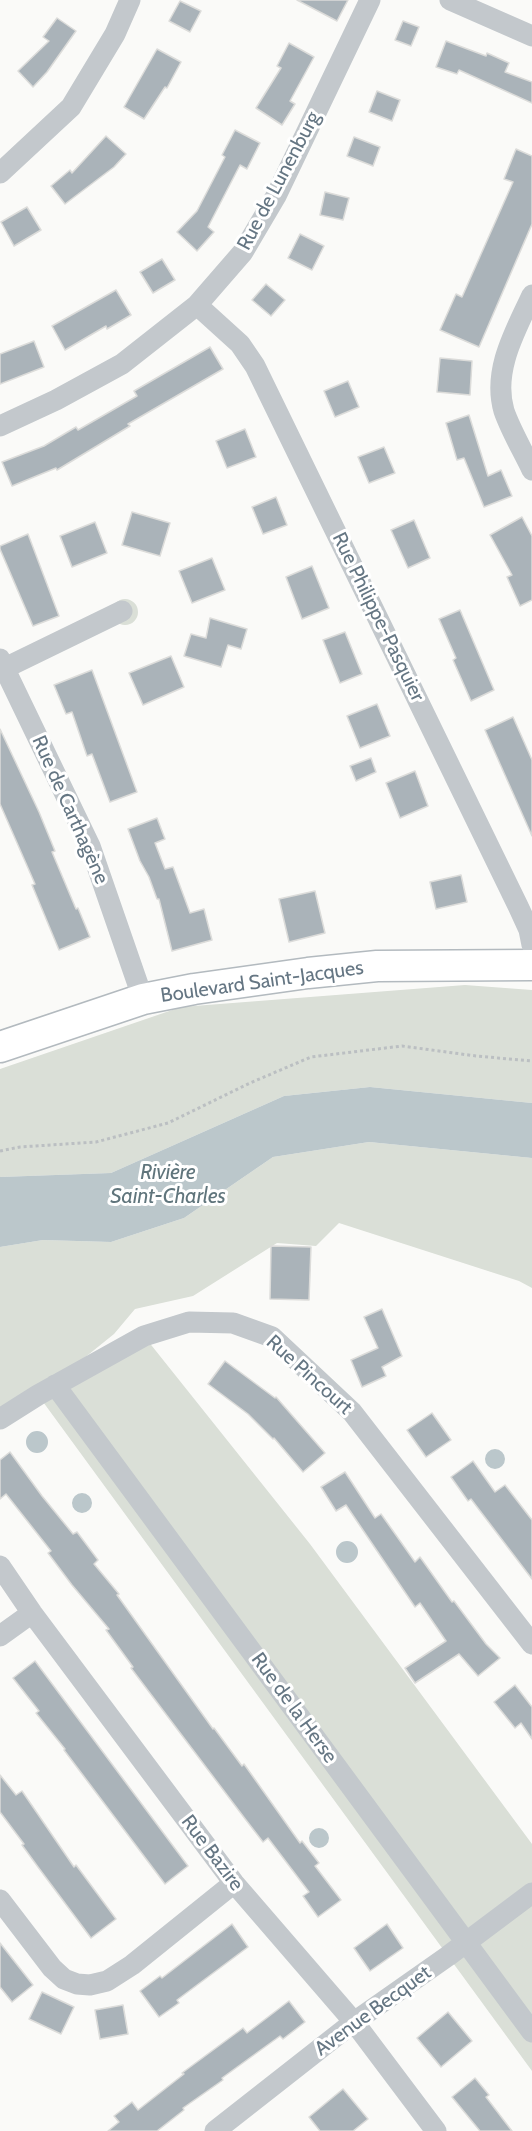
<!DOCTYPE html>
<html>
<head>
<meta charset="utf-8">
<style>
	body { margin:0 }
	canvas { display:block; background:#fafaf8 }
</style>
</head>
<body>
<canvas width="532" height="2131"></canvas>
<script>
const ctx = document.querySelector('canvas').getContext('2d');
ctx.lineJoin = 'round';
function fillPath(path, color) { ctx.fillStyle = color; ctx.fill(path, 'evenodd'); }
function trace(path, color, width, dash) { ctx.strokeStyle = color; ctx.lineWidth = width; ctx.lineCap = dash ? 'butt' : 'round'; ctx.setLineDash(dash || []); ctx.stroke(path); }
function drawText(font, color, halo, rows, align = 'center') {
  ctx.font = font + ' Cabin,sans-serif'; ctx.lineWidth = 6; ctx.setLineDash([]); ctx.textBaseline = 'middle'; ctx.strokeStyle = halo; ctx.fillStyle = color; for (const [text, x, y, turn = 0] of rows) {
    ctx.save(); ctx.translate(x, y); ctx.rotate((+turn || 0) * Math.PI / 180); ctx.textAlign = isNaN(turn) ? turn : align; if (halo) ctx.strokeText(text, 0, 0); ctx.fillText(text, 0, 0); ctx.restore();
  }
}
fillPath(new Path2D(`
	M112 612a13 13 0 1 1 26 0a13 13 0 1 1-26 0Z
	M465 985 532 990V1103L370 1087 284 1096 111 1173 0 1177V1069L181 1007Z
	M369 1142 532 1158V1288L519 1281 339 1223 316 1246 277 1243 193 1296 135 1309 114 1334 42 1392 144 1336 310 1544 532 1844V2071L38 1395 0 1415V1247L43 1240 111 1242 184 1218 273 1157Z`), '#dadfd7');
fillPath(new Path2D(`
	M370 1087 532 1103V1158L369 1142 273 1157 184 1218 111 1242 43 1240 0 1247V1177L111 1173 284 1096Z
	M26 1442a11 11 0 1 1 22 0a11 11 0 1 1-22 0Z
	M485 1459a10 10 0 1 1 20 0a10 10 0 1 1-20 0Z
	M72 1503a10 10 0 1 1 20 0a10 10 0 1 1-20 0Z
	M336 1552a11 11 0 1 1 22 0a11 11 0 1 1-22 0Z
	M309 1838a10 10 0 1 1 20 0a10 10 0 1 1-20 0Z`), '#bbc7cb');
const building = new Path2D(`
	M297 0H348L337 21Z
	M180 1 201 11 190 32 169 21Z
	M57 18 76 31 47 72 33 87 18 71 49 41 43 37Z
	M403 21 419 27 411 46 395 40Z
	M446 41 486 56 487 53 509 63 505 72 532 82V103L459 70 457 74 436 67Z
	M289 43 314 57 290 101 295 104 282 125 256 108 281 68 277 66Z
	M157 49 181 62 167 88 165 87 144 119 124 107Z
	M377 91 400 100 392 121 369 112Z
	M235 130 260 143 247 169 240 165 208 227 214 232 197 251 177 232 197 211 225 157 222 155Z
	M106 136 126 154 114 167 65 204 51 186 70 170 72 173Z
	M354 137 380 147 373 166 347 156Z
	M516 149 532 156V224L479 347 440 330 456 294 462 297 513 182 504 179Z
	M325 192 349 198 343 220 320 215Z
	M27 207 41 230 14 246 1 222Z
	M300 234 324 246 312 270 288 258Z
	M162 259 175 280 153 293 140 272Z
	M266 284 285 300 271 316 252 300Z
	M116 290 131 315 107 329 106 326 65 350 52 326Z
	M34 341 44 367 0 384V354Z
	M210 347 223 369 128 424 130 426 57 470 56 468 12 486 2 462 44 446 76 427 78 430 137 396 134 391Z
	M440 358 472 361 470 395 437 392Z
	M348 381 359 407 335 417 324 391Z
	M469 415 488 476 501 470 512 496 484 507 464 458 457 460 446 423Z
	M245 429 256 457 227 468 216 441Z
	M384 447 395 473 369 483 358 457Z
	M276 497 287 525 263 534 252 507Z
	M132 512 170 523 160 556 122 545Z
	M522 517 532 536V600L520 606 507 577 512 575 490 535Z
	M414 520 430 558 408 568 391 530Z
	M95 522 107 553 72 567 60 536Z
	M28 534 59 616 33 626 0 549V546Z
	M212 558 225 590 192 603 179 571Z
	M312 566 329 608 302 619 286 577Z
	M460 610 494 690 471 701 453 660 456 658 439 619Z
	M210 618 247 629 241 649 228 645 221 667 184 656 191 634 206 638Z
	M345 632 362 674 340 683 323 640Z
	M171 656 184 687 143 705 129 673Z
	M92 670 137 792 110 802 92 754 87 756 72 712 66 714 54 685Z
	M377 704 390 736 360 748 347 716Z
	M513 717 532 760V836L485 730Z
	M0 729 39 812 55 851 52 852 76 909 78 908 90 937 59 950 32 885 35 884 0 804Z
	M371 758 376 772 356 781 350 766Z
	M415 771 428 806 400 818 386 783Z
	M157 818 165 839 155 843 165 869 173 867 190 913 204 909 212 940 172 951 159 899H157L149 877 140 861 128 829Z
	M461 875 467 902 436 909 430 882Z
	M315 891 325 933 289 942 279 899Z
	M271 1246 311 1247 309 1300 270 1299Z
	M382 1309 402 1356 382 1367 386 1376 362 1387 351 1360 378 1348 364 1317Z
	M225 1361 275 1398 276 1397 325 1453 303 1472 274 1438 273 1439 248 1414 208 1384Z
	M432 1413 451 1440 426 1457 407 1430Z
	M10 1452 42 1496 73 1534 77 1532 98 1560 94 1564 119 1594 117 1595 213 1729 214 1728 242 1766 244 1764 300 1843 302 1841 319 1863 315 1866 341 1900 318 1917 303 1896 309 1892 268 1838 263 1842 246 1820 131 1668 133 1667 106 1630 109 1629 72 1585 48 1553 51 1551 6 1494 0 1499V1460Z
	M473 1461 495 1492 505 1485 532 1520V1579L471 1499 468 1501 451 1477Z
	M345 1472 375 1518 381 1514 415 1562 420 1557 452 1602 454 1601 486 1644 500 1658 478 1676 459 1654 415 1683 405 1668 446 1641 420 1603 415 1607 346 1505 336 1511 321 1487Z
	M35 1661 188 1866 165 1884 64 1750 65 1749 36 1713 39 1711 13 1678Z
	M515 1685 532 1707V1739L521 1723 515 1728 494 1702Z
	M0 1775 16 1795 22 1791 74 1867 76 1865 116 1919 91 1938 38 1867 22 1845 24 1844 0 1812Z
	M232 1924 248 1947 177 2000 179 2003 159 2017 140 1991 160 1976 162 1978Z
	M387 1924 403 1948 370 1971 354 1948Z
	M0 1943 33 1985 12 2002 0 1987Z
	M42 1992 74 2007 61 2034 29 2019Z
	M289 2001 305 2022 283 2039 280 2036 222 2078 223 2080 183 2108 184 2110 157 2131H108L119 2122 114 2116 132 2102 138 2110 184 2074 182 2073 243 2028 247 2033Z
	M123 2005 128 2034 100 2039 95 2010Z
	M448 2012 472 2041 441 2067 417 2038Z
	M475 2078 489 2095 486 2097 512 2131H480L452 2097Z
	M343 2089 368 2119 353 2131H320L309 2117Z`);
fillPath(building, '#aab3b9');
trace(building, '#dcdcda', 1.5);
const secondary = new Path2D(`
	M0 1047 143 999 194 989 308 973 377 966 532 965`);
trace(secondary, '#b3babf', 33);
trace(new Path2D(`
	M0 1151 20 1147 96 1142 168 1123 250 1083 311 1057 402 1046 476 1056 532 1061`), '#bbbfc2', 3, [3, 3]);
trace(new Path2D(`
	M450 0 532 36
	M0 173 71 107 115 34 130 0
	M532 295C516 330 492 370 504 411 511 431 523 451 532 470
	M197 305 240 344 255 366 518 906 529 930 532 945
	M0 426 56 400 122 364 197 305 243 252 276 196 370 0
	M0 659 90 846 143 999
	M5 668 122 611
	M55 1385 532 2032
	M0 1419 38 1395 144 1336 189 1322 233 1323 272 1337 352 1412 532 1644
	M0 1566 32 1613 234 1883 354 2022 436 2131
	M0 1636 32 1613
	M0 1900 52 1968 64 1979 77 1984 90 1985 107 1981 132 1965 234 1883
	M215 2131 354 2022 448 1956 532 1893`), '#c3c8cc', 21);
trace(secondary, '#fff', 30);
drawText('20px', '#657683', '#fff', [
	["Rue de Lunenburg",279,181,-62],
	["Rue Philippe-Pasquier",378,617,64],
	["Rue de Carthagène",70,810,66],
	["Boulevard Saint-Jacques",262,982,-8],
	["Rue Pincourt",309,1375,42],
	["Rue de la Herse",294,1708,54],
	["Rue Bazire",212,1853,53],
	["Avenue Becquet",373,2011,-36]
]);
drawText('italic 21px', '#60757c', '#fff', [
	["Rivière",168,1173],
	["Saint-Charles",168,1197]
]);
</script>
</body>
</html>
